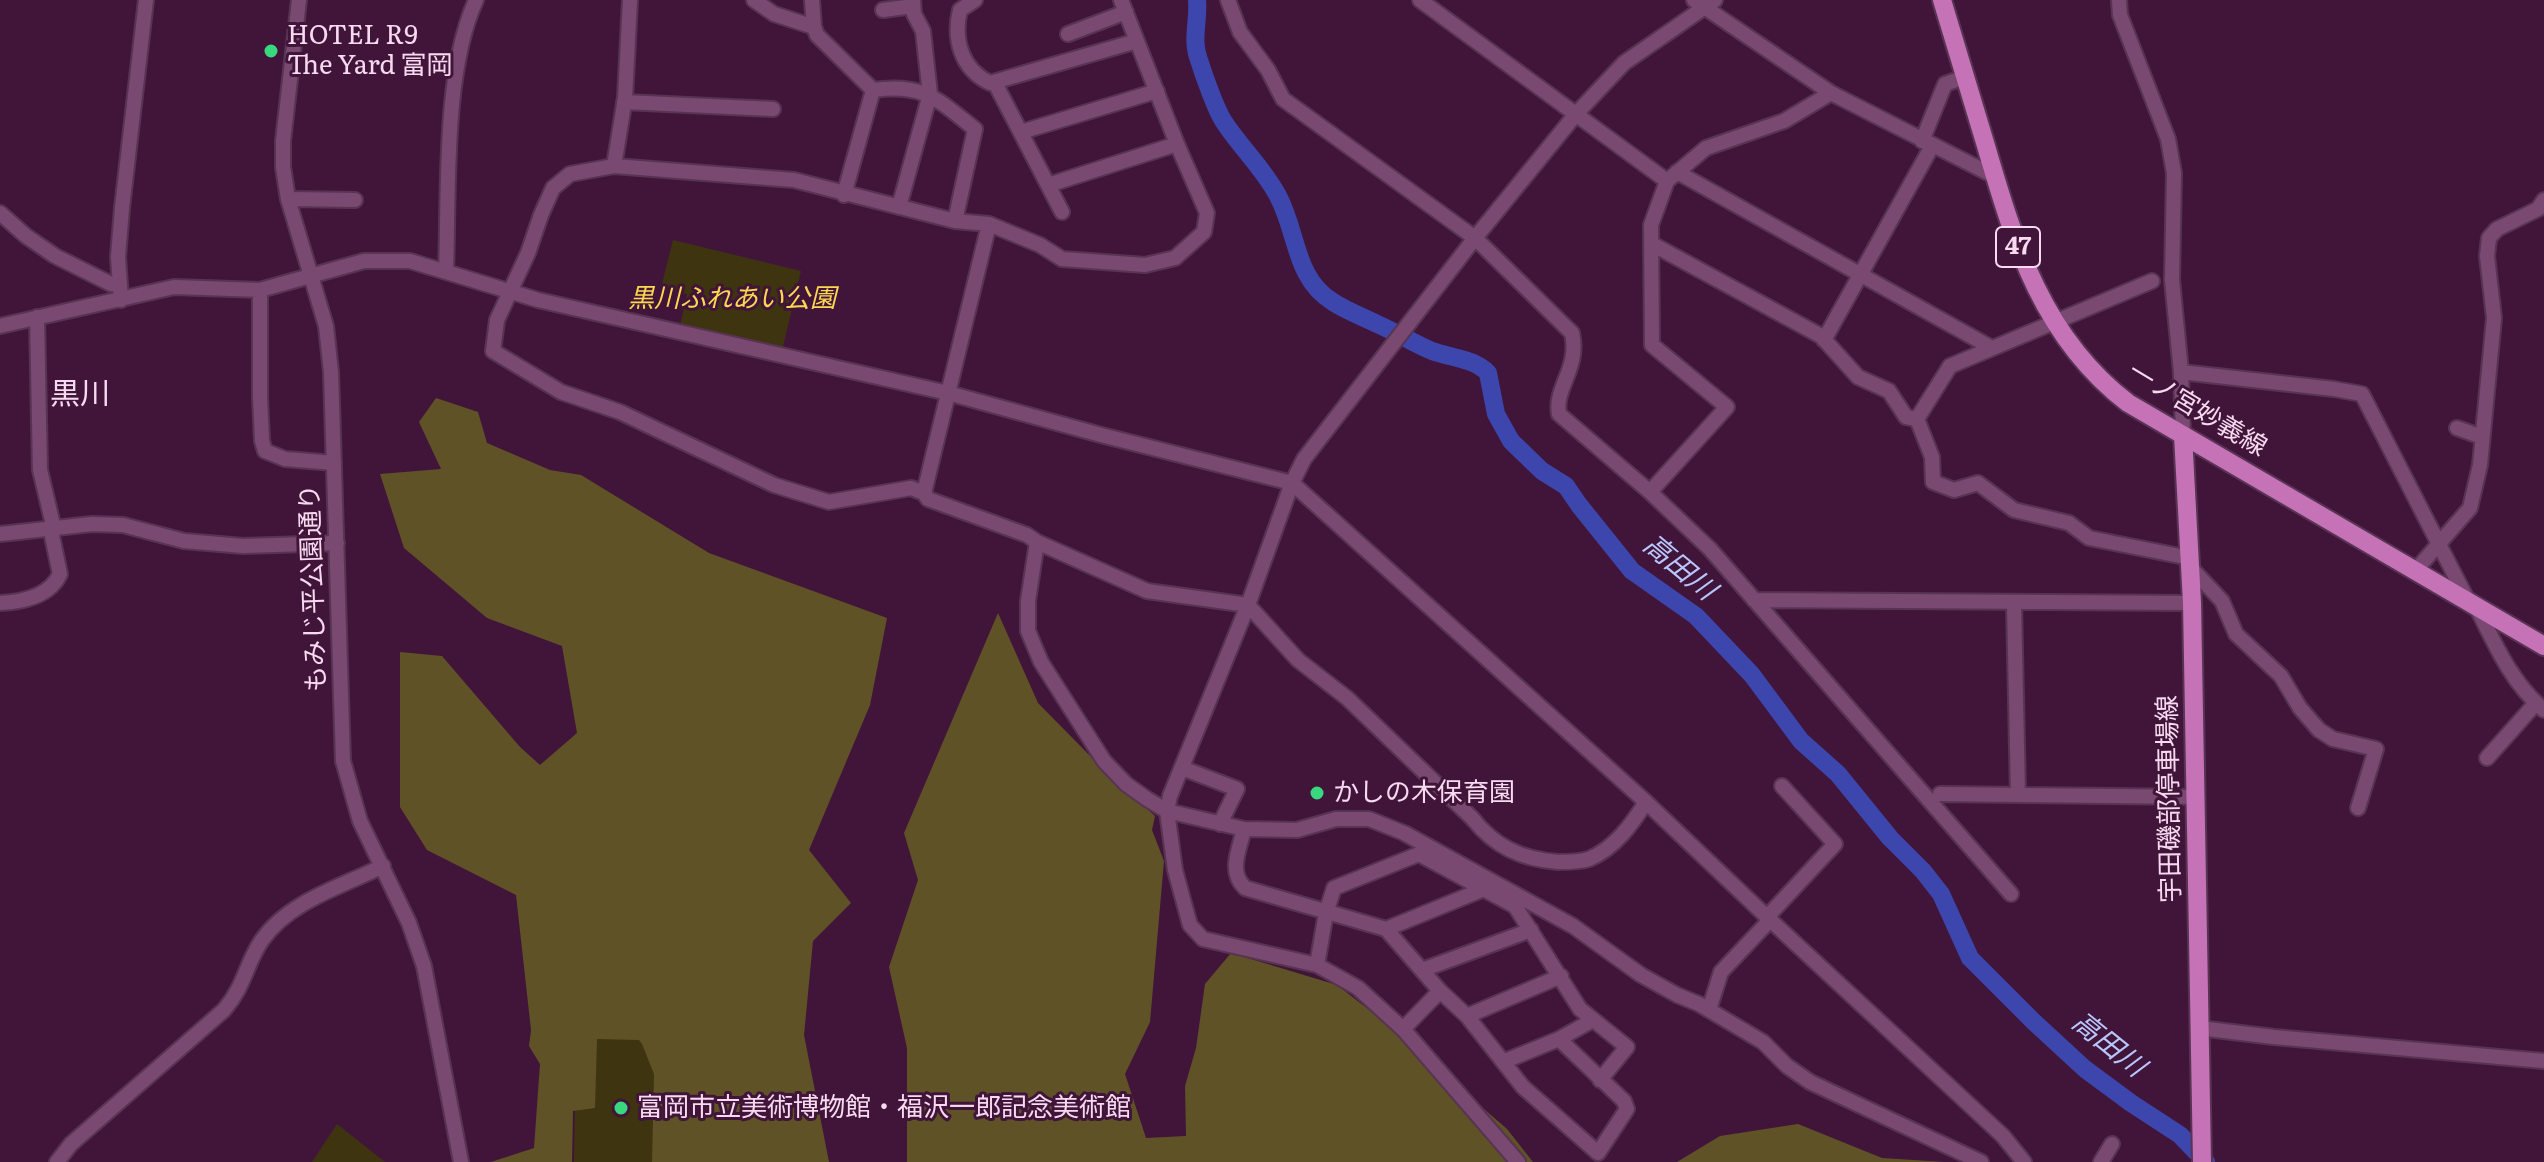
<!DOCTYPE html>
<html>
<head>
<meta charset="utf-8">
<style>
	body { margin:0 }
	canvas { display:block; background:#41153a }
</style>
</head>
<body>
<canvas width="2544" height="1162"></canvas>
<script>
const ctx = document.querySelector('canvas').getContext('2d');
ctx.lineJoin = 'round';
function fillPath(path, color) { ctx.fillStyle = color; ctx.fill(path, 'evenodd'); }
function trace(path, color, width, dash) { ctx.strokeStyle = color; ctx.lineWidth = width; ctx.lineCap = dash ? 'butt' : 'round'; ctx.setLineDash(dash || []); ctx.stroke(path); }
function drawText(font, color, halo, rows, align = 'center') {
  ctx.font = font + ' Literata,"Noto Sans JP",serif'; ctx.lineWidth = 6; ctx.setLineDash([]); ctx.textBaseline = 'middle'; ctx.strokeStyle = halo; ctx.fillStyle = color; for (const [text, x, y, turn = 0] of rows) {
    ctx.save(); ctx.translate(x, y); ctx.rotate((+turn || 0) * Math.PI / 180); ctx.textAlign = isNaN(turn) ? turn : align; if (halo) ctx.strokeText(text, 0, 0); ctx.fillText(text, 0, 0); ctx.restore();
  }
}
fillPath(new Path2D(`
	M673 240 801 271 781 355 679 331 687 294 661 288Z
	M576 1029 639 1030 660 1061 658 1162H574Z
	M337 1124 385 1162H312Z`), '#3e340f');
fillPath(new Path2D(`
	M436 398 478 412 487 443 550 470 581 475 709 553 887 618 870 705 809 850 851 903 813 941 804 1035 829 1162H652L654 1074 642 1044 639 1040 597 1039 595 1108 573 1111 572 1162H491L534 1148 540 1064 529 1046 531 1030 516 895 427 850 400 807V652L442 656 520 747 540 765 577 733 562 646 487 618 404 548 380 474 441 469 419 422Z
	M998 613 1038 703 1102 768 1155 816 1152 830 1164 861 1150 1022 1125 1074 1146 1138 1186 1136 1185 1086 1196 1048 1205 984 1231 953 1337 985 1377 1016 1507 1129 1533 1162H907V1048L889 967 918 880 904 833Z
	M1798 1124 1882 1158 1945 1162H1677L1720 1136Z`), '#5f5226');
trace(new Path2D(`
	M1197 0C1199 21 1191 40 1199 60 1204 76 1216 110 1224 122 1241 148 1264 169 1278 196 1298 233 1294 278 1333 302 1347 311 1363 317 1377 324 1396 332 1413 343 1432 351 1451 358 1473 358 1488 373L1496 414 1511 441 1542 471 1566 486 1579 505 1632 571 1696 616 1752 675 1801 741 1838 774 1890 838 1923 871 1941 894 1970 958 2034 1022 2085 1069 2131 1103 2180 1135 2206 1162`), '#3c46ad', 18);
const minor = new Path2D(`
	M299 0 283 141V167L288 199 326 326 331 372 343 761 360 821 409 923 424 966 461 1162
	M754 0 774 14 814 27
	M812 0 814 27 817 35 873 90C924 83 937 99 975 129L955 221
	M975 0 960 10C953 39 961 69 990 83L1137 41
	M1228 0 1240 32 1268 70 1283 99 1475 238 1572 333C1580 369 1554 387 1559 414L1650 492 1710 549 2011 894
	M1420 0 1667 181
	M1694 0 1831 93 1994 176
	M2119 0 2120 15 2168 139 2174 173 2172 280 2181 372 2183 435
	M883 10 913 6
	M1068 34 1126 12
	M995 83 1062 212
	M624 102 773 109
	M1021 132 1157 91
	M1922 141 1945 84 1965 77
	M614 166 625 98 630 0
	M1677 172 1992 348
	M1048 185 1177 144
	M844 195 873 90
	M288 199 355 200
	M899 207 930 94 923 31 914 14 913 0
	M0 213 26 236 55 256 111 284 118 285
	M989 224 1040 245 1062 259 1145 265 1175 258 1204 232 1207 213 1177 144 1121 0
	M1652 244 1821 336 1858 377 1889 391 1906 417 1917 419 1950 366 2152 281
	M446 271C449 191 443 72 476 0
	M260 290V397L262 441 265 451 285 459 334 463
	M121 300 118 257 122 208 146 0
	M0 326 174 287 260 290 364 261H410L538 300 948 393 1101 435 1292 483 1646 802 1767 917 2003 1136 2024 1162
	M1824 340 1932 146
	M2181 372 2334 389 2362 394 2467 599
	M1917 419 1932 457 1933 482 1954 490 1978 483 2014 510 2069 523 2089 538 2190 558
	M2457 428 2482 437
	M1650 492 1727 407 1652 345 1651 225 1667 181 1706 148 1784 121 1831 93
	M924 493 989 224 955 221 794 180 614 166 570 174 553 188 541 215 528 253 497 320 493 351 561 392 620 412 774 485 829 502 911 488 924 493 928 499 1027 535 1037 542 1147 591 1248 605 1298 660 1347 698 1472 818C1495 847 1521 859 1558 862 1568 862 1580 862 1589 859 1615 848 1632 824 1646 802
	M0 534 92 524 123 525 184 541 243 546 337 543
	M1037 542 1028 601V631L1041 662 1104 761 1126 784 1147 799 1167 811 1244 829 1297 830 1336 819H1369L1404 833 1573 926 1641 975 1677 995 1699 1004 1763 1042 1787 1066 1810 1082 1981 1162
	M2191 568 2222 601 2236 634 2281 676 2300 708 2319 730 2333 739 2376 749 2358 808
	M2416 570 2470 508 2480 465 2494 318 2487 256 2489 238 2497 229 2538 209 2544 200
	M1754 600 2192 603
	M0 603C22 602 50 596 60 574L52 536 54 529 40 470 37 317
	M2014 603 2018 795
	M2475 604C2494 642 2511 683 2544 710
	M2487 758 2536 703
	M1182 768 1237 789 1220 824
	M1940 794 2196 797
	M1244 829C1239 851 1228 871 1245 888L1386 929 1440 991 1467 1016 1523 1087 1598 1153 1627 1109 1624 1101 1559 1039 1505 1061
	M1767 917 1835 844 1782 786
	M1386 929 1484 889
	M1317 965 1326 913 1334 888 1419 854 1515 906 1580 1009 1627 1047 1600 1080
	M1422 970 1531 930
	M1709 1010 1721 972 1770 920
	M1467 1016 1561 976
	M2199 1028 2274 1037 2544 1061
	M1403 1029 1440 991
	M1559 1039 1593 1020
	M57 1162 71 1144 224 1010C245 986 246 963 262 940 289 901 343 886 383 866
	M1518 1162 1403 1029 1358 988 1317 965 1203 939 1190 925 1175 870 1167 811 1170 796 1248 605 1292 483 1304 459 1475 238 1576 114 1624 63 1715 0
	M2101 1162 2112 1144`);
const major = new Path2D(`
	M1942 0C1957 49 1971 97 1986 146 2015 245 2043 338 2128 403L2544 646
	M2183 435 2192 603 2202 1162`);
trace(minor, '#583453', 18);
trace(major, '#583453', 22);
trace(minor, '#794971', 14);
trace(major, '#c672b7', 18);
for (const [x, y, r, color] of [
	[271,51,8,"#39d87f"],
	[1317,793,8,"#39d87f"],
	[621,1108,8,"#39d87f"]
]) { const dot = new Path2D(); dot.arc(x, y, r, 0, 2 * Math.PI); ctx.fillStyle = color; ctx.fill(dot); trace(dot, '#41153a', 3); }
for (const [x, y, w] of [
	[2018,247,44]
]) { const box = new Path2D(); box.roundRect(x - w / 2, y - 20, w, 40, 6); ctx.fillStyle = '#41153a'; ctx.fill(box); trace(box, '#f7daf0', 2); }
drawText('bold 24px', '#f7daf0', null, [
	["47",2018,247]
]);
drawText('26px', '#f7daf0', '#41153a', [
	["HOTEL R9",287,36],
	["The Yard 富岡",287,66],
	["かしの木保育園",1333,793],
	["富岡市立美術博物館・福沢一郎記念美術館",637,1108]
], 'left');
drawText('italic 26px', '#fcd750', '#41153a', [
	["黒川ふれあい公園",732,299]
]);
drawText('26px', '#f7daf0', '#41153a', [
	["一ノ宮妙義線",2197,410,31],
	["もみじ平公園通り",314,588,-92],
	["宇田磯部停車場線",2170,799,-91]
]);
drawText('italic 28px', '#b8c6fb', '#41153a', [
	["高田川",1679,568,40],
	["高田川",2108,1045,39]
]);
drawText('30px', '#f7daf0', '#41153a', [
	["黒川",80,395]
]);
</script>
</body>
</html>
